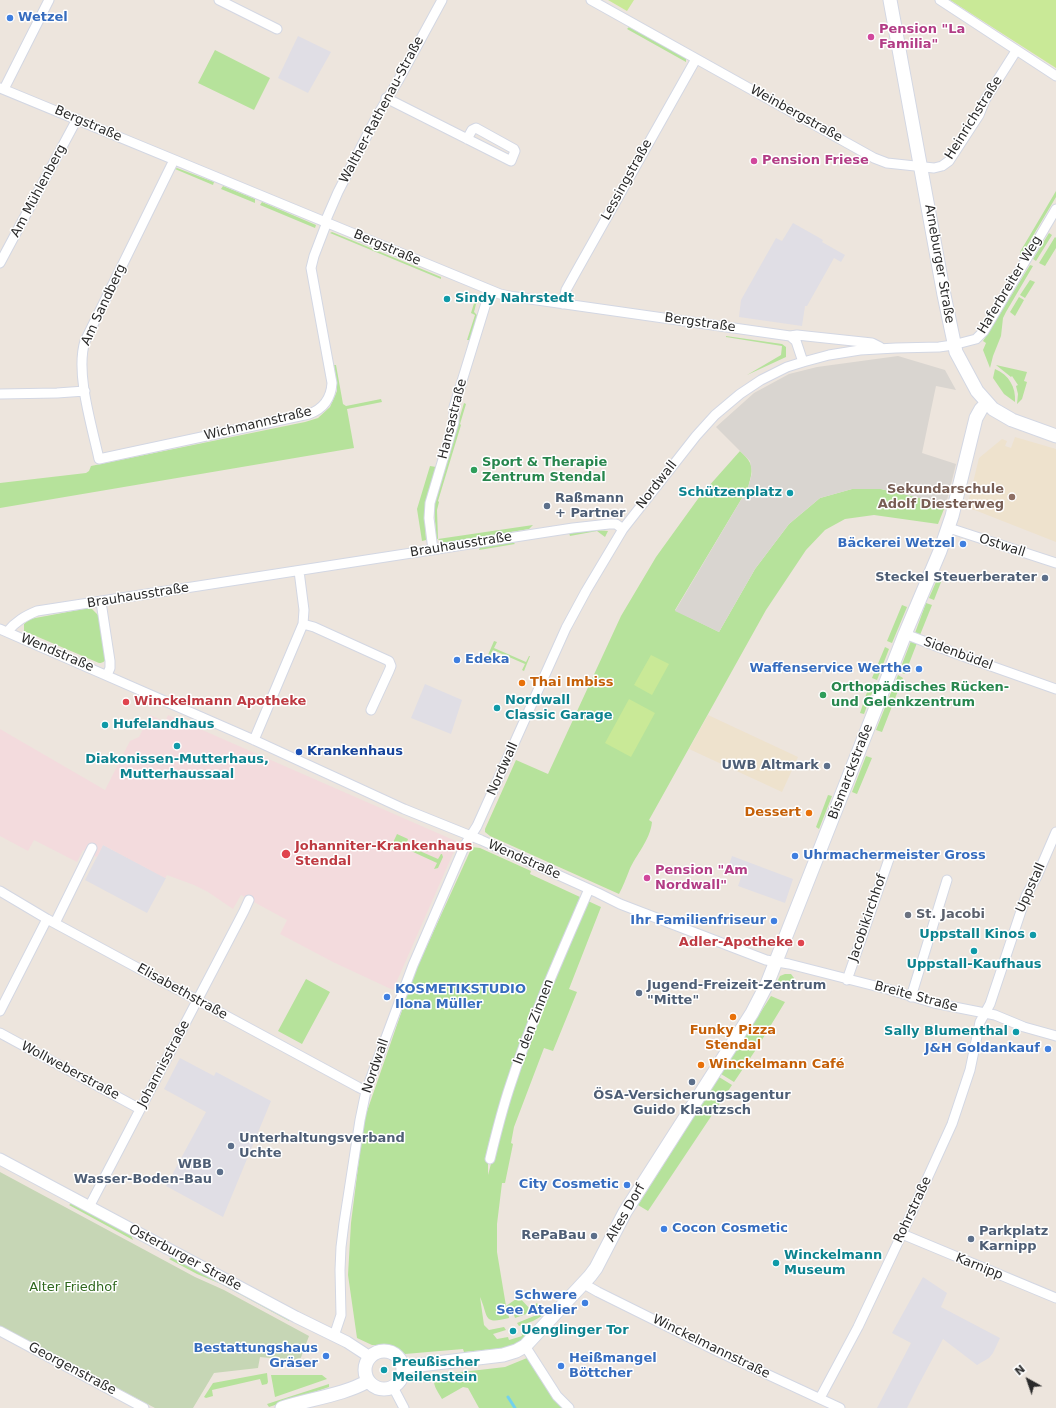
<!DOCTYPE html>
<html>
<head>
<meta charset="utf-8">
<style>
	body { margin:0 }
	#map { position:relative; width:1056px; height:1408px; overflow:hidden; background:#ede5dd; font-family:"DejaVu Sans",sans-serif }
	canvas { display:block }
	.north { position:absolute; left:1008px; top:1360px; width:40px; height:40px; -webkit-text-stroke:3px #fff; paint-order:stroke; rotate:320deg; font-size:11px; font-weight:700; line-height:16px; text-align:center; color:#2b2b2b }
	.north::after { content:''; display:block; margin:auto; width:14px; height:18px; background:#2b2b2b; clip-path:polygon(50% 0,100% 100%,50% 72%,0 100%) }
</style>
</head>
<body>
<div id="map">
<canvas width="1056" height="1408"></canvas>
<div class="north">N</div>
</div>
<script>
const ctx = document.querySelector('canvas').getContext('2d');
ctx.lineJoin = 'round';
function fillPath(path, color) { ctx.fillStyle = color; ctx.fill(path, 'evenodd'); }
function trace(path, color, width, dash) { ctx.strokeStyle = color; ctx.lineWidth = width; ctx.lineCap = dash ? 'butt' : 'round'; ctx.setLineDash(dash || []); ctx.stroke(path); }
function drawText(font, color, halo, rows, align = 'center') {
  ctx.font = font + ' "DejaVu Sans",sans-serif'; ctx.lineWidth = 3; ctx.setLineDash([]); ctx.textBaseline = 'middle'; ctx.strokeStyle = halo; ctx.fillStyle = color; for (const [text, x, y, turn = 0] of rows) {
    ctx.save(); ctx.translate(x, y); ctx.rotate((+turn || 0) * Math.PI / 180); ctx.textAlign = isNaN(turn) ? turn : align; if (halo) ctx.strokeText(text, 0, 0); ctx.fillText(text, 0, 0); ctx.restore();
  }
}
fillPath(new Path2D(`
	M298 36 331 52 308 93 278 78Z
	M793 223 818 237 823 240 822 242 845 255 841 262 834 258 807 306H805L802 326 739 317 741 300 776 238 782 241Z
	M425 684 462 700 451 734 411 718Z
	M103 845 166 878 147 913 85 880Z
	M732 856 793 879 785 903 738 886 743 872 729 865Z
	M180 1058 214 1076 216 1072 271 1101 223 1217 166 1186 206 1112 164 1089Z
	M923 1277 947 1293 941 1307 1000 1338 993 1353 989 1358 977 1365 943 1339 918 1386 907 1408H877L911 1343 892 1333Z`), '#e0dee5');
fillPath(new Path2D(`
	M1015 437 1056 449V542L967 507 979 458 1002 439 1007 441 1005 446 1011 448Z
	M708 715 798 757 782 792 689 749Z`), '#eee2cd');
fillPath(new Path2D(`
	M150 715 165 722 168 715 458 842 393 990 333 962 280 934 287 920 241 895 233 909 208 892 194 885 167 875 165 878 103 845 97 857 83 850 77 862 34 840 28 851 0 836V729L105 790 130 741 139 737Z`), '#f3dbdd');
fillPath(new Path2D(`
	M629 27 686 58V62L627 29Z
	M215 50 270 78 254 110 198 83Z
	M177 168 214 182 213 185 175 169Z
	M223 186 255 199V203L221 189Z
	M1056 191V197L1021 256 1020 254V252Z
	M262 202 316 225 315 228 260 205Z
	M332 232 441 277V279L330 233Z
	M1049 233 1052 235 1036 261 1033 259Z
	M1055 237 1056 238V248L1045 266 1039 263Z
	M1030 265 1033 266 1006 312 1003 318 1001 336 993 356 990 368 983 350 986 343 983 341Z
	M1030 280 1035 282 1025 298 1020 295Z
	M476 297 482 299 481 302 476 304 474 312 479 317 471 340H467L475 315 471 313Z
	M1019 297 1024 300 1015 316 1010 312Z
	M726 336 782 344 786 347V357L747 375 781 355 782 346 726 337Z
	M334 365H336L343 404 346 406 381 399 382 402 347 409 354 448 0 508V483L86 473 89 471 91 466 305 422 318 418 330 407 337 391V384Z
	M996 365 1027 372 1024 381 1027 382 1022 399 1017 404 1018 394 1016 386 1018 385 1012 376 1011 377Z
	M995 369C1009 375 1016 387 1015 402L1004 394 993 378Z
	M464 403 466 404 460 424 461 425 438 501 439 502 437 510 438 539 533 525 529 529 444 543 436 538C436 526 434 515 434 503Z
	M740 451C755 465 753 469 748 488L675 610 719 632 755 569 789 524 820 498 852 489H881L946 504 938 524 874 515 845 519 825 530 806 550 766 610 649 820 652 822C650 841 636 854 629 871 626 879 623 886 619 894L490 836 485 832V829L516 760 548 774 621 616 656 557 700 496Z
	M430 466 436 467C428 494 424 512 426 540L422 541 417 509Z
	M594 530 608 531 605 537 597 531 570 536 569 533Z
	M513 542 515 544 479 550 480 547Z
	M939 575 943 577 934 600 929 598Z
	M926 603 932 605 920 635 915 633Z
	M902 605 907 607 892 643 887 641Z
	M89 608 92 609 98 615 107 656C105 661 104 663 99 663L24 631V624L30 619Z
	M494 641 497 642 494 648 526 662 529 656H530L524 671 522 670 525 664 493 650 490 656 488 655Z
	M911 641 917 643 905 674 899 672Z
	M885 647 889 649 877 680 872 678Z
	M898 675 903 678 882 732 876 730Z
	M870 683 875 685 864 714 860 713Z
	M866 756 872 758 857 794 852 792Z
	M828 795 832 796 819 829 816 827Z
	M397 834 408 839 406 845 438 859 441 854H442L443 857 438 868 434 869 437 863 398 845 395 851 392 850 391 847Z
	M472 847 480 848 531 871 530 874 580 897 540 995 488 1158V1175L504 1115 545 999 588 901 601 907 569 989 577 992 553 1051 544 1048 514 1127 511 1143 513 1144 505 1183H502L497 1224V1252L506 1306 519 1297 530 1309 537 1303 540 1309 515 1318 512 1309 508 1311 509 1318C482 1325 489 1317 480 1297L484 1325 489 1330 504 1327 506 1330 493 1334 497 1339 508 1337 509 1340 522 1336 521 1332 532 1330 522 1340 513 1345 503 1348 464 1352 463 1349 405 1354 390 1345H372L357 1338 348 1275 351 1223 364 1120 416 970Z
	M785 974H791L794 978 790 990 776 984 780 976Z
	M306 979 330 992 302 1044 278 1031Z
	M771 996 785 1002 757 1048 734 1082 721 1074Z
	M719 1077 732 1085 648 1211 638 1205Z
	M72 1203 131 1235 133 1240 69 1205Z
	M173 1257 290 1319 289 1321 221 1284 197 1274 169 1259Z
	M539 1314 542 1316 533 1321 519 1326 517 1323Z
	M527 1358 562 1408H479L468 1388 463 1387 442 1399C437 1390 431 1384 436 1375L505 1367Z
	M267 1373 268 1382 267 1384 262 1385 260 1379 212 1390 213 1396 206 1398 204 1397 213 1383Z
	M271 1375H322L327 1379 275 1397Z
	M329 1384V1387L269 1407 267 1404Z`), '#b6e29b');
fillPath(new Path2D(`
	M0 1172 195 1277 224 1290 309 1336 300 1360 290 1359V1360L260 1357 258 1368 214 1373 193 1408H155L0 1326Z`), '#c6d6b5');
fillPath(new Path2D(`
	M608 0H634L627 11Z
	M950 0H1056V68Z
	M651 655 669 664 652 695 634 685Z
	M629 699 655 713 631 757 605 743Z`), '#c9e997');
fillPath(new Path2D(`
	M898 356 945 370 956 390 936 386 922 453 956 464 946 504 881 489H852L820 498 789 524 755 569 719 632 675 611 748 488 752 473 750 461 716 427 754 393 789 374 817 367Z`), '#d9d5d0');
trace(new Path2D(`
	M508 1397 515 1408`), '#72d1ed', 3);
const minor = new Path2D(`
	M219 0 277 29
	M591 0 874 158 887 163 934 168 942 166 949 161 979 115 985 100 1016 51
	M940 0 1056 76
	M0 88 500 294 509 296 790 336 797 335 872 343 880 347
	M4 89 49 0
	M386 98 511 161 515 151 514 149 476 128 472 130 467 139
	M174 160 85 341C75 373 92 426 99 459L309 414C323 409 331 399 332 383L311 268 314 256 327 222
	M325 222 338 192 377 116 398 81 442 0
	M0 263 77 119
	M563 304 566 290 576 272 696 59
	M790 336 796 341 803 362
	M0 394 57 393 85 391
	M949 528 1056 563
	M433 550 429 518 430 503 454 422V407L486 303 491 291
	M101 602 110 661V668L107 675
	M303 624 314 627 389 661 391 666 389 671 371 710
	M0 629 254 740 404 809 481 840 598 893 620 904 766 960 789 964 887 989 934 1003 995 1015 1024 1027 1056 1036
	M7 632C16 621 25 616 37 611L573 528 609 524H616L623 529
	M905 634 957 654 1056 689
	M254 740 303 624 304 610 299 571
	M0 891 47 919 358 1087 366 1091
	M55 923 92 848
	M847 980 890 856
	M911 997 947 880
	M0 1011 47 919
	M0 1033 140 1109
	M490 1159C496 1134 502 1110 510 1086 532 1018 561 954 589 889
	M89 1207 244 911 249 900
	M902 1234 1056 1298
	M584 1284 598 1292 719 1352 840 1408
	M0 1331 144 1408
	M334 1336 341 1315 340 1270 341 1247 344 1223 360 1120 366 1091 413 965 465 845 477 826 566 628 586 591 623 529 696 436 715 415 740 394 761 380 787 367 803 362 829 355 860 350 896 348 939 347 953 345 976 339 984 331 1056 209
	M525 1346 557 1396 569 1408
	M393 1387 404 1408
	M820 1398 858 1327 902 1234 952 1124 970 1070 980 1022 990 1004 1026 896 1037 876 1056 832`);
const tertiary = new Path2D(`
	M0 1159 296 1317 347 1342 370 1357`);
const secondary = new Path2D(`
	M890 0 944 295 956 352 977 391 993 409 1012 420 1056 436
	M365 1370a19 19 0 1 1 38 0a19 19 0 1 1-38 0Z
	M403 1367 503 1355 516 1351 525 1346 590 1276 596 1268 625 1212 752 1013 767 984 905 634 940 551 952 516 976 418 981 409 987 403
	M282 1408C309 1399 344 1395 368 1381`);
trace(minor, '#d3d7e3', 11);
trace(tertiary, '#d3d7e3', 13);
trace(secondary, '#d3d7e3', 15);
trace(minor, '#fff', 9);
trace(tertiary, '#fff', 11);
trace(secondary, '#fff', 13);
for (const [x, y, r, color] of [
	[10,18,4,"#3f7fe0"],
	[871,37,4,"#d1479c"],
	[754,161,4,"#d1479c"],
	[447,299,4,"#0f9aa8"],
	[474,470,4,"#2e9e5b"],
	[790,493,4,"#0f9aa8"],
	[1012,497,4,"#8d6e63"],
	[547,506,4,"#5c6f8a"],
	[963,544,4,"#3f7fe0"],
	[1045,578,4,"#5c6f8a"],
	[457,660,4,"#3f7fe0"],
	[919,669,4,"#3f7fe0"],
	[522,683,4,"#e8710a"],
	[823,695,4,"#2e9e5b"],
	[126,702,4,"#e0444e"],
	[497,708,4,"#0f9aa8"],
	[105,725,4,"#0f9aa8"],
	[177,746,4,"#0f9aa8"],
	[299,752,4,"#1a4fb4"],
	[827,766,4,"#5c6f8a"],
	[809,813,4,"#e8710a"],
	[286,854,5,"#e0444e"],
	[795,856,4,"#3f7fe0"],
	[647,878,4,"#d1479c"],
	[908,915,4,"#6b7280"],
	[774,921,4,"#3f7fe0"],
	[1033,935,4,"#0f9aa8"],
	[801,943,4,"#e0444e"],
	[974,951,4,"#0f9aa8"],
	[639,993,4,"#5c6f8a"],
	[387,997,4,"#3f7fe0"],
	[733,1017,4,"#e8710a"],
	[1016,1032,4,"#0f9aa8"],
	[1048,1049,4,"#3f7fe0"],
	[701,1065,4,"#e8710a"],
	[692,1082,4,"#5c6f8a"],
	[231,1146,4,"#5c6f8a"],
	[220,1172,4,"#5c6f8a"],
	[627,1185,4,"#3f7fe0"],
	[664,1229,4,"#3f7fe0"],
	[594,1236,4,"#5c6f8a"],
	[971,1239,4,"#5c6f8a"],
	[776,1263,4,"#0f9aa8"],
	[585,1303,4,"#3f7fe0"],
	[513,1331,4,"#0f9aa8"],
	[326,1356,4,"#3f7fe0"],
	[561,1366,4,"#3f7fe0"],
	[384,1370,4,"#0f9aa8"]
]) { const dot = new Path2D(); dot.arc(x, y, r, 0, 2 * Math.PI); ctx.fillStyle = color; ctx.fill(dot); trace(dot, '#fff', 1.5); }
drawText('bold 13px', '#366cbe', '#fff', [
	["Wetzel",18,18,"left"],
	["Bäckerei Wetzel",955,544],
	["Edeka",465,660,"left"],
	["Waffenservice Werthe",911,669],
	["Uhrmachermeister Gross",803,856,"left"],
	["Ihr Familienfriseur",766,921],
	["KOSMETIKSTUDIO",395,990,"left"],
	["Ilona Müller",395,1005,"left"],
	["J&H Goldankauf",1040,1049],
	["City Cosmetic",619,1185],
	["Cocon Cosmetic",672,1229,"left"],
	["Schwere",577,1296],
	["See Atelier",577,1311],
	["Bestattungshaus",318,1349],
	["Gräser",318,1364],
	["Heißmangel",569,1359,"left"],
	["Böttcher",569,1374,"left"]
], 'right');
drawText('bold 13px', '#b23c85', '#fff', [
	["Pension \"La",879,30],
	["Familia\"",879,45],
	["Pension Friese",762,161],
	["Pension \"Am",655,871],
	["Nordwall\"",655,886]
], 'left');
drawText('13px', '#2b2b2b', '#fff', [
	["Walther-Rathenau-Straße",382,110,-62],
	["Weinbergstraße",796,114,29],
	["Heinrichstraße",974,118,-58],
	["Bergstraße",88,124,23],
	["Lessingstraße",627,180,-61],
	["Am Mühlenberg",39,191,-62],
	["Bergstraße",387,248,23],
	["Arneburger Straße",939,264,80],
	["Haferbreiter Weg",1010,285,-59],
	["Am Sandberg",104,305,-65],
	["Bergstraße",700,323,8],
	["Hansastraße",453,419,-76],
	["Wichmannstraße",258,424,-13],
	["Nordwall",657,485,-52],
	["Brauhausstraße",461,545,-9],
	["Ostwall",1002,546,18],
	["Brauhausstraße",138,596,-9],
	["Wendstraße",57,653,23],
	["Sidenbüdel",958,654,20],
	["Nordwall",503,769,-66],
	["Bismarckstraße",851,772,-69],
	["Wendstraße",524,860,24],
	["Uppstall",1031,888,-66],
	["Jacobikirchhof",868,918,-71],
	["Elisabethstraße",182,992,29],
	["Breite Straße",916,997,15],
	["In den Zinnen",534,1022,-69],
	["Johannisstraße",164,1064,-62],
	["Nordwall",376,1066,-71],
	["Wollweberstraße",70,1071,28],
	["Rohrstraße",913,1210,-65],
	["Altes Dorf",626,1213,-60],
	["Osterburger Straße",185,1258,28],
	["Karnipp",979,1267,22],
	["Winckelmannstraße",711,1347,26],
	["Georgenstraße",72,1369,28]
]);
drawText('bold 13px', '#0d838f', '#fff', [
	["Sindy Nahrstedt",455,299],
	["Schützenplatz",782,493,"right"],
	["Nordwall",505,701],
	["Classic Garage",505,716],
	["Hufelandhaus",113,725],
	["Diakonissen-Mutterhaus,",177,760,"center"],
	["Mutterhaussaal",177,775,"center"],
	["Uppstall Kinos",1025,935,"right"],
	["Uppstall-Kaufhaus",974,965,"center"],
	["Sally Blumenthal",1008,1032,"right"],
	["Winckelmann",784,1256],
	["Museum",784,1271],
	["Uenglinger Tor",521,1331],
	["Preußischer",392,1363],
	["Meilenstein",392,1378]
], 'left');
drawText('bold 13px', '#27864d', '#fff', [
	["Sport & Therapie",482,463],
	["Zentrum Stendal",482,478],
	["Orthopädisches Rücken-",831,688],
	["und Gelenkzentrum",831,703]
], 'left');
drawText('bold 13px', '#785e54', '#fff', [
	["Sekundarschule",1004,490],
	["Adolf Diesterweg",1004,505]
], 'right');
drawText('bold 13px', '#4e5e75', '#fff', [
	["Raßmann",555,499],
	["+ Partner",555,514],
	["Steckel Steuerberater",1037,578,"right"],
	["UWB Altmark",819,766,"right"],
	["Jugend-Freizeit-Zentrum",647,986],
	["\"Mitte\"",647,1001],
	["ÖSA-Versicherungsagentur",692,1096,"center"],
	["Guido Klautzsch",692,1111,"center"],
	["Unterhaltungsverband",239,1139],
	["Uchte",239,1154],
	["WBB",212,1165,"right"],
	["Wasser-Boden-Bau",212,1180,"right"],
	["Parkplatz",979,1232],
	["Karnipp",979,1247],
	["RePaBau",586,1236,"right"]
], 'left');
drawText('bold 13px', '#c56008', '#fff', [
	["Thai Imbiss",530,683],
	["Dessert",801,813,"right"],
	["Funky Pizza",733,1031,"center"],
	["Stendal",733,1046,"center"],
	["Winckelmann Café",709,1065]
], 'left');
drawText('bold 13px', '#be3a42', '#fff', [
	["Winckelmann Apotheke",134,702],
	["Johanniter-Krankenhaus",295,847],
	["Stendal",295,862],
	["Adler-Apotheke",793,943,"right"]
], 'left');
drawText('bold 13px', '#164399', '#fff', [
	["Krankenhaus",307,752]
], 'left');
drawText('bold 13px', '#5b616d', '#fff', [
	["St. Jacobi",916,915]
], 'left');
drawText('13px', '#2e671c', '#fff', [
	["Alter Friedhof",73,1288]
]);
</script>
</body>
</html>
